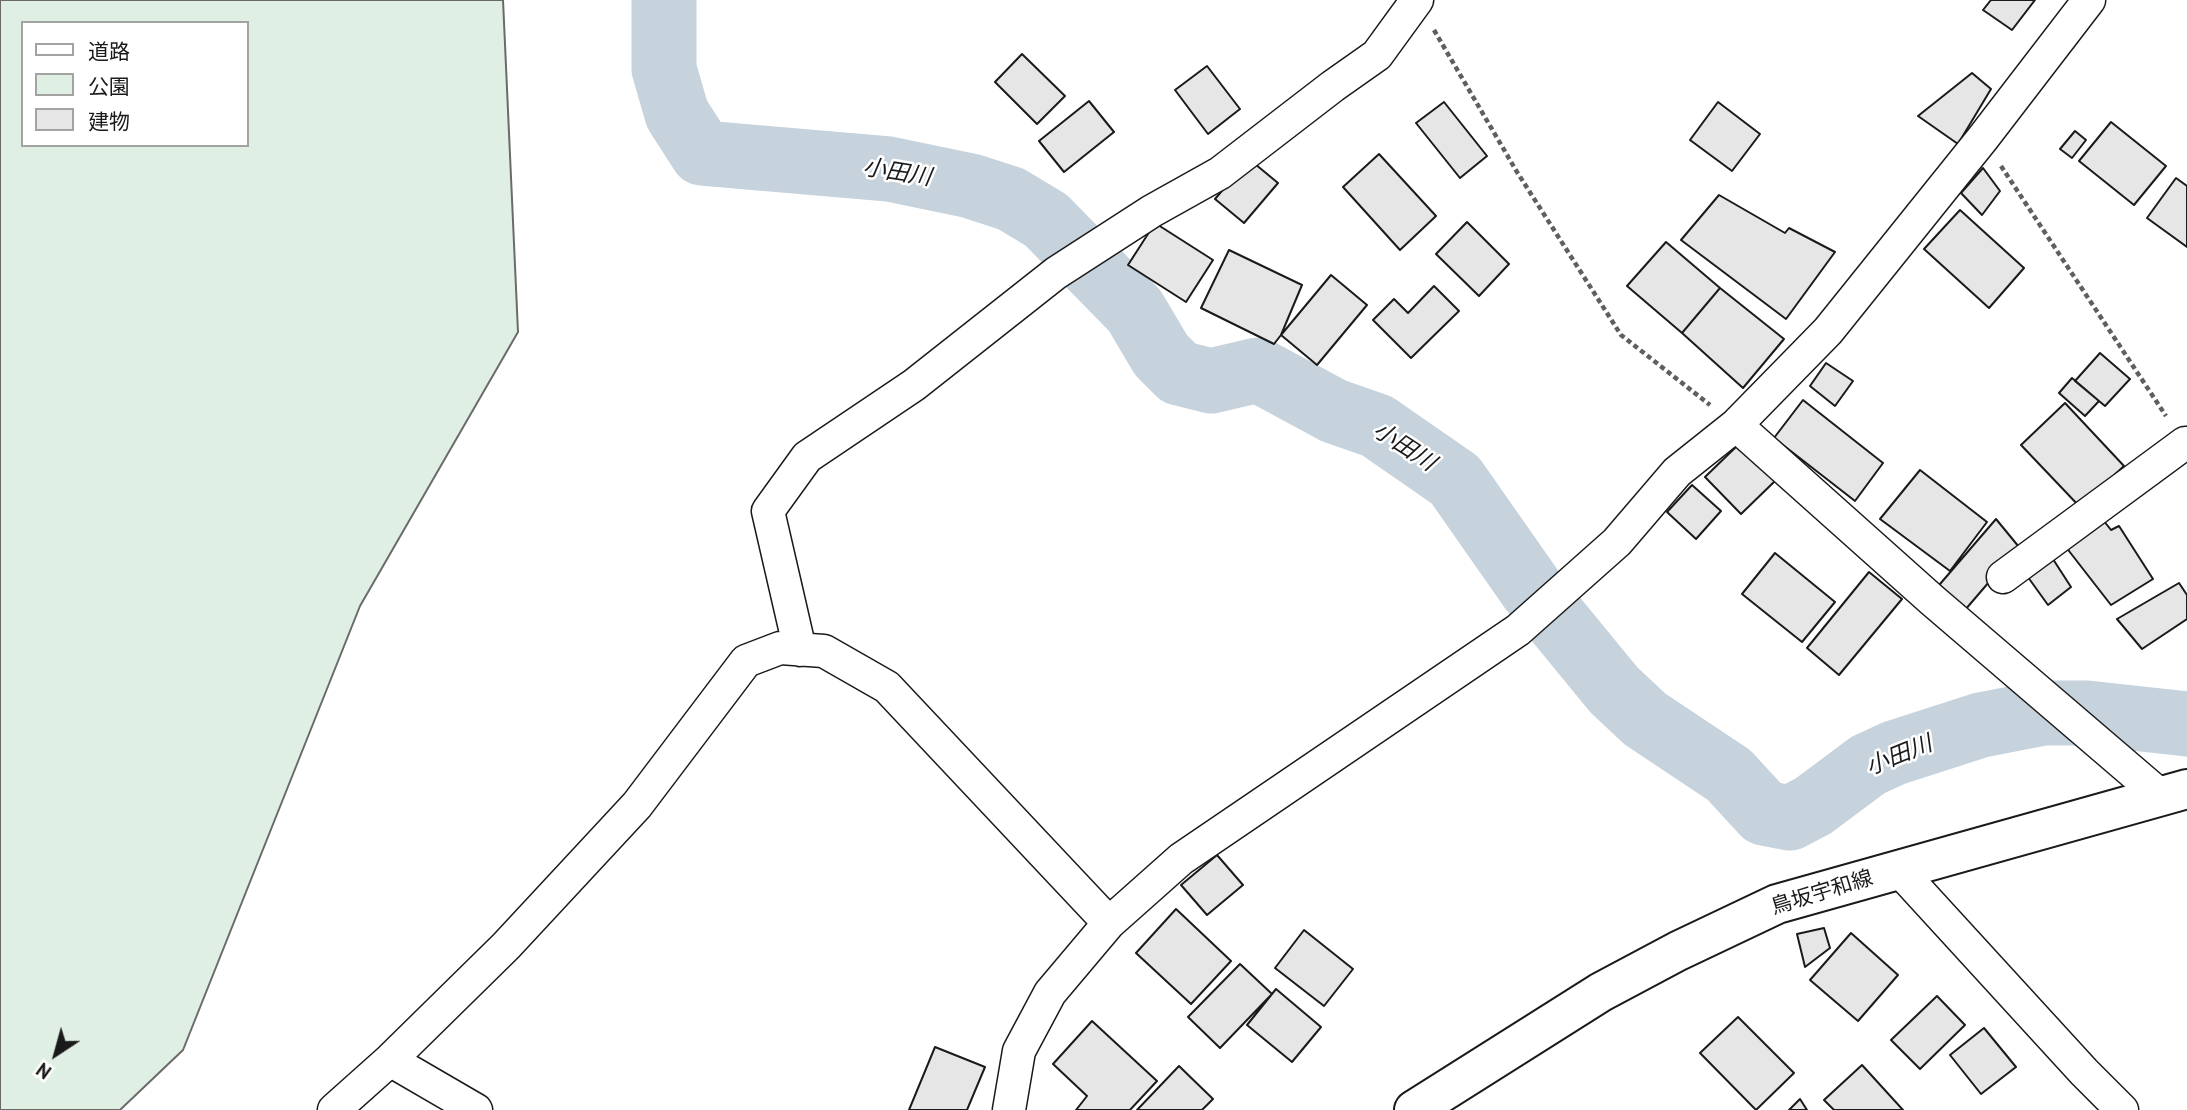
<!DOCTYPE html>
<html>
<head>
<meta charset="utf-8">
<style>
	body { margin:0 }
	#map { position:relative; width:2187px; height:1110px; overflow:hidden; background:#fff; font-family:"PT Sans","Noto Sans JP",sans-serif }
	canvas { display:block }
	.legend { position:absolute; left:21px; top:21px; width:228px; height:126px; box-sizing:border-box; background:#fff; border:2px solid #a3a3a3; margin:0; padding:9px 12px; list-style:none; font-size:21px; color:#1a1a1a }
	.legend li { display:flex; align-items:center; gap:14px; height:35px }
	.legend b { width:35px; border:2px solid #a3a3a3 }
	.north { position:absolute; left:21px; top:1019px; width:70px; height:70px; -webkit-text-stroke:5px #fff; paint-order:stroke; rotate:216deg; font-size:19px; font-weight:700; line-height:28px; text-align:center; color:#1a1a1a }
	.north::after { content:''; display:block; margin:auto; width:24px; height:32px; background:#1a1a1a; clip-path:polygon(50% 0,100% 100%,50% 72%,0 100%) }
</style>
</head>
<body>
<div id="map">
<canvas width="2187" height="1110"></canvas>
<ul class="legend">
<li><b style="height:9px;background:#fff"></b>道路</li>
<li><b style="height:19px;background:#e0efe3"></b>公園</li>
<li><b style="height:19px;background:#e6e6e6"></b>建物</li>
</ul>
<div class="north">N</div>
</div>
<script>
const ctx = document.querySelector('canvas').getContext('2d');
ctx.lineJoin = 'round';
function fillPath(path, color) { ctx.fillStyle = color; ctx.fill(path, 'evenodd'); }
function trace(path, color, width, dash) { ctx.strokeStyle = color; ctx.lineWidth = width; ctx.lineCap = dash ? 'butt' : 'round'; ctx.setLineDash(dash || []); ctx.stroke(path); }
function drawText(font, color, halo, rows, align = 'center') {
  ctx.font = font + ' "PT Sans","Noto Sans JP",sans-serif'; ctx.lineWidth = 5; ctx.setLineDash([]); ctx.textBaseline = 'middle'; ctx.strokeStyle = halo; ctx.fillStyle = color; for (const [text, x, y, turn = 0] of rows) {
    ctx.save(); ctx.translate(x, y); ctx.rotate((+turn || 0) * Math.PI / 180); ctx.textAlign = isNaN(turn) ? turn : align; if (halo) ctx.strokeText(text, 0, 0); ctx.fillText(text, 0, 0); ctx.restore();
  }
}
const green = new Path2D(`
	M0 0H503L518 332 360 606 183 1050 120 1110H0ZM23 23H247V145H23Z`);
fillPath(green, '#e0efe3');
trace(green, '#6a6a6a', 2);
trace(new Path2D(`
	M664 0V69L677 114 702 153 889 169 971 186 1011 199 1046 220 1135 311 1161 355 1179 373 1211 381 1258 370 1334 411 1377 426 1455 480 1532 590 1614 690 1645 719 1729 775 1764 813 1790 818 1813 806 1868 765 1894 753 1981 725 2043 713H2087L2187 724`), '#c6d2dc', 65);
const building = new Path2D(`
	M1991 0H2035L2012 30 1983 10Z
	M1022 54 1065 96 1037 124 995 82Z
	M1207 66 1240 109 1208 134 1175 90Z
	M1972 73 1991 89 1958 144 1918 116Z
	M1089 101 1114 132 1064 172 1039 141Z
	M1444 102 1487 156 1460 178 1416 123Z
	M1718 102 1760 134 1732 171 1690 140Z
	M2111 122 2166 166 2134 205 2079 161Z
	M2075 131 2086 140 2072 158 2060 149Z
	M1379 154 1436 216 1400 250 1343 187Z
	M1249 159 1278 183 1244 223 1215 199Z
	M1983 168 2000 191 1982 215 1961 193Z
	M2176 178 2187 186V247L2147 218Z
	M1719 195 1785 233 1789 228 1835 252 1786 319 1681 240Z
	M1960 210 2024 268 1989 308 1924 249Z
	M1467 222 1509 264 1479 296 1436 254Z
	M1155 223 1213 260 1186 302 1128 265Z
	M1666 242 1720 288 1682 333 1627 286Z
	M1229 250 1302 285 1281 335 1274 344 1201 308Z
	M1331 275 1367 305 1317 365 1281 335Z
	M1434 286 1459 311 1411 358 1373 320 1394 299 1408 313Z
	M1720 288 1784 339 1743 388 1682 333Z
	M2100 353 2130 379 2105 406 2075 381Z
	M1826 363 1853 381 1835 406 1810 386Z
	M2072 378 2099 401 2085 416 2059 393Z
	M1803 400 1883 463 1855 501 1774 438Z
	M2065 403 2124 466 2080 507 2021 445Z
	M1739 444 1775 481 1741 514 1705 477Z
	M1920 470 1987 522 1950 571 1880 519Z
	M1692 485 1721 511 1696 539 1667 512Z
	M2100 516 2111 530 2119 526 2153 579 2111 605 2062 542Z
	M1996 519 2019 547 1965 610 1934 591Z
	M1775 553 1835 602 1802 642 1742 594Z
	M2051 556 2071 587 2048 605 2025 573Z
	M1869 572 1902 599 1839 675 1807 648Z
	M2179 583 2187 595V619L2142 649 2117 619Z
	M1217 855 1243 885 1207 915 1181 885Z
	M1176 909 1231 961 1191 1004 1136 953Z
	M1824 928 1830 948 1805 967 1797 934Z
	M1304 930 1353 969 1324 1006 1275 968Z
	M1851 933 1898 975 1858 1021 1810 980Z
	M1240 964 1272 994 1220 1048 1188 1017Z
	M1276 989 1321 1027 1292 1062 1247 1025Z
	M1937 996 1965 1025 1920 1069 1891 1040Z
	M1738 1017 1794 1073 1756 1110 1700 1053Z
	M1092 1021 1157 1081 1130 1110H1076L1087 1096 1053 1064Z
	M1984 1028 2016 1067 1981 1094 1950 1055Z
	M935 1047 985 1067 967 1110H909Z
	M1862 1065 1903 1110H1834L1824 1100Z
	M1179 1066 1213 1099 1202 1110H1137Z
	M1800 1099 1807 1110H1789Z`);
fillPath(building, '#e6e6e6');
trace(building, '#1a1a1a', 2);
const street = new Path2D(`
	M1736 425 1932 600 2162 797
	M2003 577 2185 443
	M800 650 768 511 807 457 914 385 1056 273 1152 211 1220 173 1333 86 1377 55 1417 0
	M1900 871 2084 1072 2122 1110
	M390 1060 476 1110
	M334 1110 390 1060 506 946 637 805 746 661 780 648 824 651 887 687 1109 923
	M1009 1110 1019 1051 1050 993 1109 923 1181 859 1518 630 1617 542 1677 472 1736 425 1828 331 1983 138 2089 0`);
const secondary = new Path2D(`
	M1414 1110 1601 992 1678 951 1777 904 2187 789`);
trace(street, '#1a1a1a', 35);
trace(secondary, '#1a1a1a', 42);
trace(new Path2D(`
	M1434 30 1517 172 1621 335 1710 405
	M2001 166 2166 416`), '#5f5f5f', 4.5, [5, 3.5]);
trace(street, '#fff', 32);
trace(secondary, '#fff', 38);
drawText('21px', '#1a1a1a', '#fff', [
	["鳥坂宇和線",1822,893,-17]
]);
drawText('italic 23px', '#1a1a1a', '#fff', [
	["小田川",897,173,9],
	["小田川",1404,447,33],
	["小田川",1899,756,-22]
]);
</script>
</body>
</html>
